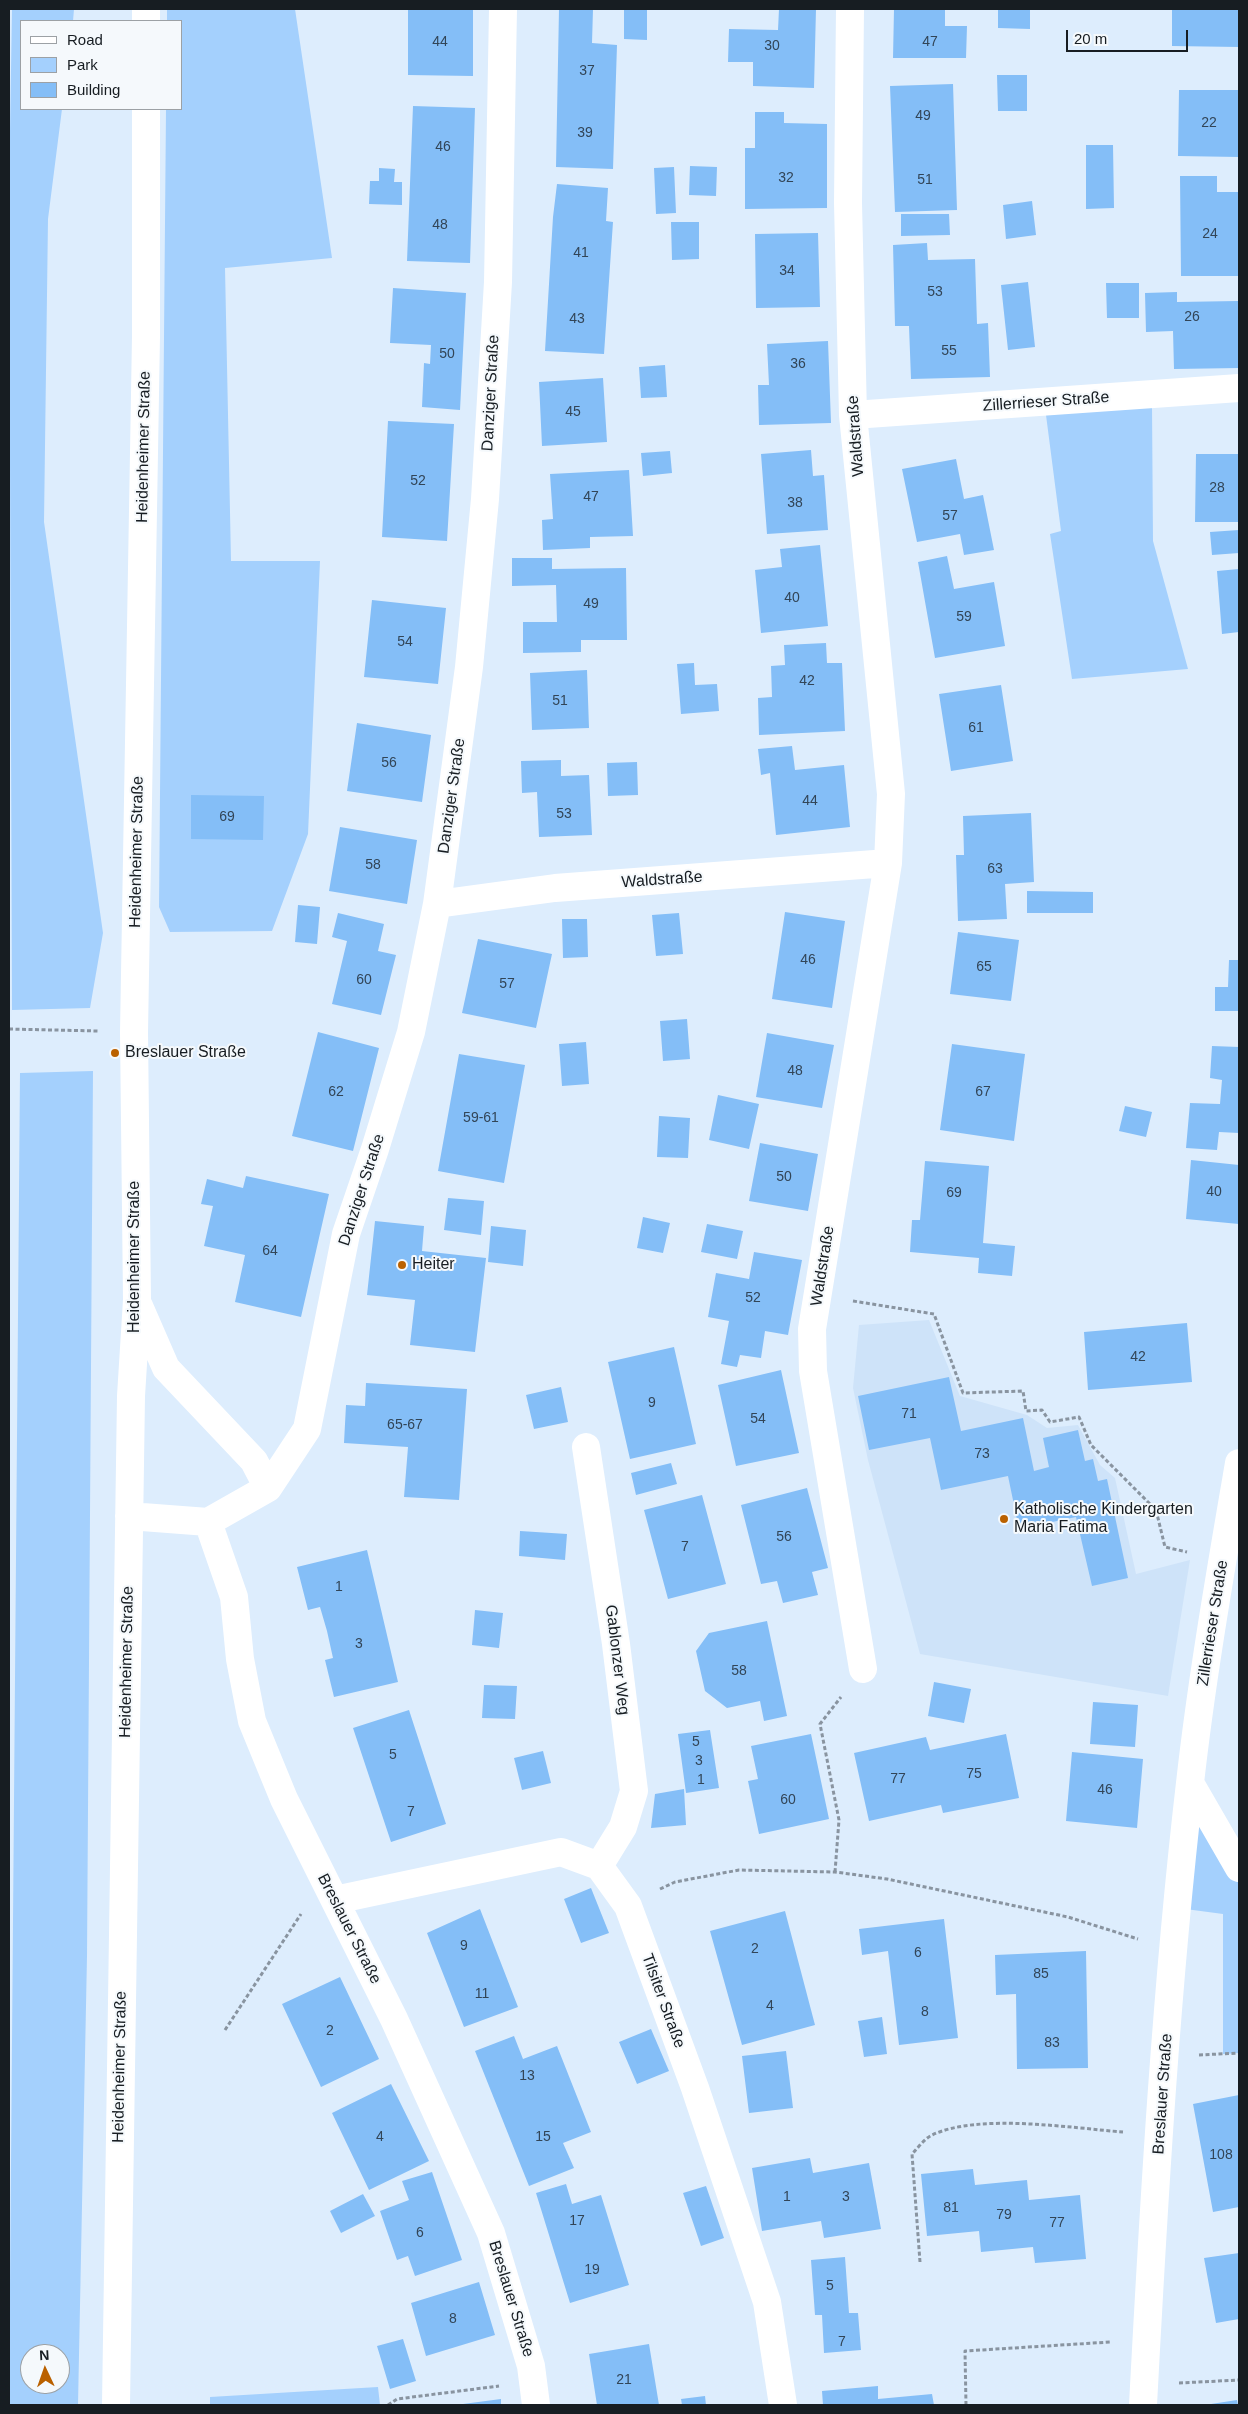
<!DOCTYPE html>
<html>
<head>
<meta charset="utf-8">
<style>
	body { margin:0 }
	#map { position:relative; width:1248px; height:2414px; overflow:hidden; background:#ddedfd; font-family:Arial,sans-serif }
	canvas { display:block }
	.frame { position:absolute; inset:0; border:10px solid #171d22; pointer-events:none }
	.legend { position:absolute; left:20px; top:20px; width:162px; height:90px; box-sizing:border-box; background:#f5f9fc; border:1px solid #9ca1a5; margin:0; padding:6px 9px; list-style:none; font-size:15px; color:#171d22 }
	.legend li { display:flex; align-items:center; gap:10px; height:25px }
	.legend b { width:25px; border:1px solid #9ca1a5 }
	.north { position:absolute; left:20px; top:2344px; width:50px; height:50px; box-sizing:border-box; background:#f5f9fc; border:1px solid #9ca1a5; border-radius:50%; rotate:357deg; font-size:14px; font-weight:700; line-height:20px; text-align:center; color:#171d22 }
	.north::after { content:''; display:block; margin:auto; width:18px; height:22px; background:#ba6100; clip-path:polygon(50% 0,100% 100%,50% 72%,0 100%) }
	.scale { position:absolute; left:1066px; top:30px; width:122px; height:22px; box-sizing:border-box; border:2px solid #171d22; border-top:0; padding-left:6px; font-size:15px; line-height:18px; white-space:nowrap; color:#171d22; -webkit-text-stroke:4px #f5f9fc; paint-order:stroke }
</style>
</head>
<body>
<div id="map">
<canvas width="1248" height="2414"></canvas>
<div class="frame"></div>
<ul class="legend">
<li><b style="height:6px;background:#fff"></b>Road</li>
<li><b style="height:14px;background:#a4d0fd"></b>Park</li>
<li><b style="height:14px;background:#84bef7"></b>Building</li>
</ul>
<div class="north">N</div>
<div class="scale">20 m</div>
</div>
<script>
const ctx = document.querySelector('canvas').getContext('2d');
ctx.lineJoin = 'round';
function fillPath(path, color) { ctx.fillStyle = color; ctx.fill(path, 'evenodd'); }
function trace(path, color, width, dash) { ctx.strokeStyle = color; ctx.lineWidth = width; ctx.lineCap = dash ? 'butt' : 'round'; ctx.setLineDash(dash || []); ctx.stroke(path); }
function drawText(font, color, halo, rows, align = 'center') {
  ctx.font = font + ' Arial,sans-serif'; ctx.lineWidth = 4; ctx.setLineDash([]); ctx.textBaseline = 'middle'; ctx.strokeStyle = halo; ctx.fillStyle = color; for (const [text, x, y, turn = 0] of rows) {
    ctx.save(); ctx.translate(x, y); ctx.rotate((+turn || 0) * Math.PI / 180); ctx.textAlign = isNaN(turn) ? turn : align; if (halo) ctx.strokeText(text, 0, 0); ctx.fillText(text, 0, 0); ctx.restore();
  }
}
fillPath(new Path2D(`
	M929 1320 960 1396 1027 1415 1047 1428 1078 1425 1100 1465 1115 1478 1136 1574 1190 1560 1168 1696 920 1654 868 1460 853 1388 859 1325Z`), '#cee3f9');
fillPath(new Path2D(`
	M12 9H74L73 21H21V109H62L48 219 44 522 103 933 90 1008 12 1010 9 192Z
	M167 9H295L332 258 225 268 231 561H320L308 834 272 931 170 932 159 907 166 109H181V21H167Z
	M1152 406 1153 541 1188 669 1072 679 1050 534 1061 531 1046 415Z
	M93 1071 87 1956 78 2405H9L20 1073ZM30 2354H60V2384H30Z
	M1190 1783 1239 1868V2053L1223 2054V1914L1178 1908Z
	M378 2387 380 2405H210V2397Z`), '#a4d0fd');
fillPath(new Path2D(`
	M408 9 473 10V76L408 75Z
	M559 9H593L592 43 617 45 613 169 556 167Z
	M779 9H816L814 88 753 86V62H728L729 29 778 30Z
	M894 9H945V26H967L966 58H893Z
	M998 9H1030V29L998 28Z
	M1172 9H1239V47L1172 46Z
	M624 10H647V40L624 39Z
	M997 75H1027V111H998Z
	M953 84 957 210 895 212 890 86Z
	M1179 90H1239V157L1178 156Z
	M413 106 475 108 470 263 407 261Z
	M755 112H784V123L827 124V208L745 209V148H755Z
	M1086 145H1113L1114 208 1086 209Z
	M690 166 717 167 716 196 689 195Z
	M674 167 676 213 656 214 654 168Z
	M379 168 395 169 394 182H402V205L369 204 370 181H379Z
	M1180 176H1217V192H1239V276H1181Z
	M557 184 608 188 606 221 613 222 604 354 545 351 553 217Z
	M1032 201 1036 235 1006 239 1003 205Z
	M901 214H949L950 235 901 236Z
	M671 222H699V259L672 260Z
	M818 233 820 307 756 308 755 234Z
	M927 243 928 260 975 259 977 324 988 323 990 377 911 379 909 326H895L893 245Z
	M1028 282 1035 347 1008 350 1001 285Z
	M1106 283H1139V318H1107Z
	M393 288 466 293 460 410 422 407 424 363 430 364 431 345 390 343Z
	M1177 292V302L1238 301 1239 368 1174 369 1173 331 1146 332 1145 293Z
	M828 341 831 423 759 425 758 385H769L767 344Z
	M665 365 667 397 641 398 639 367Z
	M603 378 607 442 542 446 539 382Z
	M388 421 454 424 447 541 382 537Z
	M811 450 813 476 824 475 828 530 767 534 761 454Z
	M670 451 672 473 643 476 641 453Z
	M1196 454H1239V522H1195Z
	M956 459 964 499 983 495 994 550 964 555 960 534 917 542 902 469Z
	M629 470 633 536 590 537V548L543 550 542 520 553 519 550 474Z
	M1239 530V553L1212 555 1210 532Z
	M820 545 828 626 761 633 755 570 782 567 780 549Z
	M947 556 954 589 994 582 1005 646 935 658 918 562Z
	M512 558H552V569L626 568 627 640H581V652L523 653V622H557L556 585 512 586Z
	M1239 569V632L1222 634 1217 571Z
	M372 600 446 608 438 684 364 677Z
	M826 643 827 663H842L845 731 759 735 758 698 772 697 771 666 785 665 784 645Z
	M694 663 695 685 717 684 719 711 681 714 677 664Z
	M587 670 589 728 532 730 530 673Z
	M1001 685 1013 761 951 771 939 694Z
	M357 723 431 735 422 802 347 791Z
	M792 746 795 770 844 765 850 827 776 835 770 773 761 775 758 749Z
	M561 760V776L589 775 592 835 539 837 537 792 522 793 521 761Z
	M637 762 638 795 608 796 607 763Z
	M191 795 264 796 263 840 191 839Z
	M1031 813 1034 882 1005 884 1007 919 958 921 956 855H964L963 816Z
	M340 827 417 840 407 904 329 891Z
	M1027 891 1093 892V913H1027Z
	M298 905 320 907 317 944 295 942Z
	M785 912 845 921 832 1008 772 999Z
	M338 913 384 924 378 951 396 955 381 1015 332 1004 347 941 332 937Z
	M679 913 683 954 656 956 652 915Z
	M562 919H587L588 957 563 958Z
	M958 932 1019 940 1011 1001 950 994Z
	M478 939 552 954 536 1028 462 1013Z
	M1229 960H1239V1011H1215V987H1228Z
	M687 1019 690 1059 663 1061 660 1021Z
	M318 1032 379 1048 353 1151 292 1136Z
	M767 1033 834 1045 822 1108 756 1097Z
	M586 1042 589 1084 562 1086 559 1044Z
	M952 1044 1025 1054 1014 1141 940 1130Z
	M1212 1046 1239 1047V1133L1219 1132 1217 1150 1186 1148 1190 1103 1220 1104 1222 1080 1210 1078Z
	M459 1054 525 1065 504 1183 438 1171Z
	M718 1095 759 1104 749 1149 709 1140Z
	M1125 1106 1152 1112 1146 1137 1119 1131Z
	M659 1116 690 1118 688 1158 657 1157Z
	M760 1143 818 1154 808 1211 749 1201Z
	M1191 1160 1239 1165V1224L1186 1219Z
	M925 1161 989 1166 983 1243 1015 1246 1012 1276 978 1273 979 1258 910 1252 912 1220H920Z
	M246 1176 329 1194 301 1317 235 1302 245 1255 204 1246 213 1206 201 1204 207 1179 243 1188Z
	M448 1198 484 1201 481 1235 444 1230Z
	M643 1217 670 1223 663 1253 637 1248Z
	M375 1221 424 1226 422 1251 486 1258 475 1352 410 1345 415 1300 367 1295Z
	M707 1224 743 1231 737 1259 701 1252Z
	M491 1226 526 1230 523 1266 488 1262Z
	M754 1252 802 1260 788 1335 765 1331 761 1358 740 1355 737 1367 721 1364 729 1321 708 1317 716 1273 749 1279Z
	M1187 1323 1192 1382 1088 1390 1084 1332Z
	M674 1347 696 1444 630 1459 608 1362Z
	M781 1370 799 1453 736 1466 718 1385Z
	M949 1377 961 1431 1023 1418 1034 1471 1049 1467 1043 1438 1078 1430 1085 1461 1093 1459 1098 1481 1107 1479 1128 1578 1092 1586 1076 1517 1019 1529 1008 1476 941 1490 930 1438 869 1450 858 1396Z
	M366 1383 467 1389 459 1500 404 1497 408 1447 344 1443 346 1405 365 1406Z
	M561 1387 568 1422 534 1429 526 1395Z
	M671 1463 677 1484 636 1495 631 1473Z
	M807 1488 828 1568 812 1572 818 1595 783 1603 777 1581 761 1584 741 1505Z
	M702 1495 726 1584 668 1599 644 1510Z
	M520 1531 567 1534 565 1560 519 1556Z
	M367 1550 398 1682 334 1697 325 1660 333 1658 327 1631 320 1607 308 1610 297 1567Z
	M475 1610 503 1613 499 1648 472 1645Z
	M767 1621 787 1716 764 1721 760 1701 727 1708 705 1691 696 1651 709 1633Z
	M934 1682 971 1689 964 1723 928 1716Z
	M484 1685 517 1686 515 1719 482 1718Z
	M1093 1702 1138 1705 1135 1747 1090 1744Z
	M409 1710 446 1824 391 1842 353 1728Z
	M710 1730 719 1788 686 1793 678 1734Z
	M811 1734 829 1819 759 1834 748 1781 758 1779 751 1746Z
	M1006 1734 1019 1798 943 1813 941 1805 869 1821 854 1753 926 1737 930 1750Z
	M543 1751 551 1783 522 1790 514 1758Z
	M1072 1752 1143 1759 1137 1828 1066 1821Z
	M684 1789 686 1825 651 1828 655 1794Z
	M591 1888 609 1933 581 1943 564 1899Z
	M480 1909 518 2007 464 2027 427 1933Z
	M785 1911 815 2025 742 2045 710 1931Z
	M944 1919 958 2038 899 2045 888 1951 862 1955 859 1929Z
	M1086 1951 1088 2068 1017 2069 1016 1994 996 1995 995 1955Z
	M340 1977 379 2059 321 2087 282 2004Z
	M882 2017 887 2054 864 2057 858 2021Z
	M651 2029 669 2071 637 2084 619 2042Z
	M514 2036 523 2059 557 2046 591 2132 563 2143 574 2168 529 2186 475 2051Z
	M786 2051 793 2108 749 2113 742 2056Z
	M391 2084 429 2161 369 2190 332 2113Z
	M1239 2095V2207L1213 2212 1193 2104Z
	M810 2158 813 2173 869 2163 881 2229 824 2238 821 2221 762 2231 752 2168Z
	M973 2169 975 2185 1027 2180 1029 2200 1080 2195 1086 2259 1035 2263 1033 2247 981 2252 979 2231 927 2236 921 2174Z
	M432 2172 462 2260 415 2276 408 2256 397 2260 380 2211 409 2200 402 2181Z
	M566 2184 572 2204 601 2195 629 2285 570 2303 536 2193Z
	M706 2186 724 2238 701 2246 683 2193Z
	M363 2194 375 2216 341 2233 330 2211Z
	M1239 2253V2319L1216 2323 1204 2258Z
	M845 2257 849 2313H858L861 2350 824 2353 822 2315H815L811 2260Z
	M479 2282 495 2335 426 2356 411 2303Z
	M403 2339 416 2381 390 2389 377 2346Z
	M649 2344 659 2405H597L589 2354Z
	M878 2386V2399L932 2394 934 2405H823L822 2391Z
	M705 2396 706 2405H682L681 2399Z
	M501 2399V2405H463V2404Z
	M1237 2400 1238 2405H1211V2404Z`), '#84bef7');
trace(new Path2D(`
	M9 1029 98 1031
	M853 1301 934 1314 963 1393 1023 1391 1026 1411 1042 1410 1050 1422 1079 1417 1091 1445 1156 1510 1165 1547 1187 1552
	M835 1872 839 1820 820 1724 841 1697
	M660 1889 675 1882 739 1870 835 1872 887 1879 1068 1917 1138 1939
	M225 2030 301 1914
	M1199 2055 1239 2053
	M920 2262 912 2154C918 2148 924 2139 932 2135 978 2113 1071 2128 1123 2132
	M1179 2383 1239 2380
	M388 2405 397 2399 499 2386
	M966 2405 965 2351 1110 2342`), '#8994a0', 3, [4, 2.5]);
trace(new Path2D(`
	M146 9V21
	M850 9 848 203 853 415 891 794 888 863 812 1329 813 1371 863 1669
	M853 415 1239 388
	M437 904 555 888 888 863
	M139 1306 166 1368 254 1461 268 1488
	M586 1447 616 1644 634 1791 623 1827 599 1866
	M129 1516 208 1522
	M208 1522 268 1488 307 1429 346 1234 375 1149 411 1032 437 904 469 667 485 499 498 282 503 9
	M208 1522 234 1597 240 1659 252 1721 284 1799 394 2019 491 2233 531 2366 536 2405
	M1190 1783 1239 1868
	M335 1900 561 1852 599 1866 628 1906 695 2088 767 2302 783 2405
	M116 2405 131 1396 137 1300 134 1032 146 336V109
	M1143 2405C1154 2198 1166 1990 1190 1783 1202 1676 1221 1569 1239 1463`), '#fff', 28);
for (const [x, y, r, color] of [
	[115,1053,5,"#ba6100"],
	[402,1265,5,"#ba6100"],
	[1004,1519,5,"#ba6100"]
]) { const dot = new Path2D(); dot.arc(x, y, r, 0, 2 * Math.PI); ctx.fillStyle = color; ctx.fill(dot); trace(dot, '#f5f9fc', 2); }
drawText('14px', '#324557', null, [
	["44",440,42],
	["47",930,42],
	["30",772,46],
	["37",587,71],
	["49",923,116],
	["22",1209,123],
	["39",585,133],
	["46",443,147],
	["32",786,178],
	["51",925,180],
	["48",440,225],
	["24",1210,234],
	["41",581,253],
	["34",787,271],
	["53",935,292],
	["26",1192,317],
	["43",577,319],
	["55",949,351],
	["50",447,354],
	["36",798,364],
	["45",573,412],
	["52",418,481],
	["28",1217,488],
	["47",591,497],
	["38",795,503],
	["57",950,516],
	["40",792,598],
	["49",591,604],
	["59",964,617],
	["54",405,642],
	["42",807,681],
	["51",560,701],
	["61",976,728],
	["56",389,763],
	["44",810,801],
	["53",564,814],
	["69",227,817],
	["58",373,865],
	["63",995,869],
	["46",808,960],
	["65",984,967],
	["60",364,980],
	["57",507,984],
	["48",795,1071],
	["62",336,1092],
	["67",983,1092],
	["59-61",481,1118],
	["50",784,1177],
	["40",1214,1192],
	["69",954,1193],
	["64",270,1251],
	["52",753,1298],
	["42",1138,1357],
	["9",652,1403],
	["71",909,1414],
	["54",758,1419],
	["65-67",405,1425],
	["73",982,1454],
	["56",784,1537],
	["7",685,1547],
	["1",339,1587],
	["3",359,1644],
	["58",739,1671],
	["5",696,1742],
	["5",393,1755],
	["3",699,1761],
	["75",974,1774],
	["77",898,1779],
	["1",701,1780],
	["46",1105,1790],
	["60",788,1800],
	["7",411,1812],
	["9",464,1946],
	["2",755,1949],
	["6",918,1953],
	["85",1041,1974],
	["11",482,1994],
	["4",770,2006],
	["8",925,2012],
	["2",330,2031],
	["83",1052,2043],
	["13",527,2076],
	["4",380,2137],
	["15",543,2137],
	["108",1221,2155],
	["1",787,2197],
	["3",846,2197],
	["81",951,2208],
	["79",1004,2215],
	["17",577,2221],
	["77",1057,2223],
	["6",420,2233],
	["19",592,2270],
	["5",830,2286],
	["8",453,2319],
	["7",842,2342],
	["21",624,2380]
]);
drawText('16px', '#171d22', '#f5f9fc', [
	["Danziger Straße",491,393,-87],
	["Zillerrieser Straße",1046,402,-4],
	["Waldstraße",856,436,-94],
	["Heidenheimer Straße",144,447,-89],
	["Danziger Straße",452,796,-82],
	["Heidenheimer Straße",137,852,-89],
	["Waldstraße",662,880,-4],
	["Danziger Straße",362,1190,-72],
	["Heidenheimer Straße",135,1257,-90],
	["Waldstraße",823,1266,-81],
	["Zillerrieser Straße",1213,1623,-81],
	["Gablonzer Weg",617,1660,83],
	["Heidenheimer Straße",127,1662,-89],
	["Breslauer Straße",349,1929,63],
	["Tilsiter Straße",663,2001,70],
	["Heidenheimer Straße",120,2067,-89],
	["Breslauer Straße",1163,2094,-86],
	["Breslauer Straße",511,2299,73]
]);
drawText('16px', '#171d22', '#f5f9fc', [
	["Breslauer Straße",125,1053],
	["Heiter",412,1265],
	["Katholische Kindergarten",1014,1510],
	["Maria Fatima",1014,1528]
], 'left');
</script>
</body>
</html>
